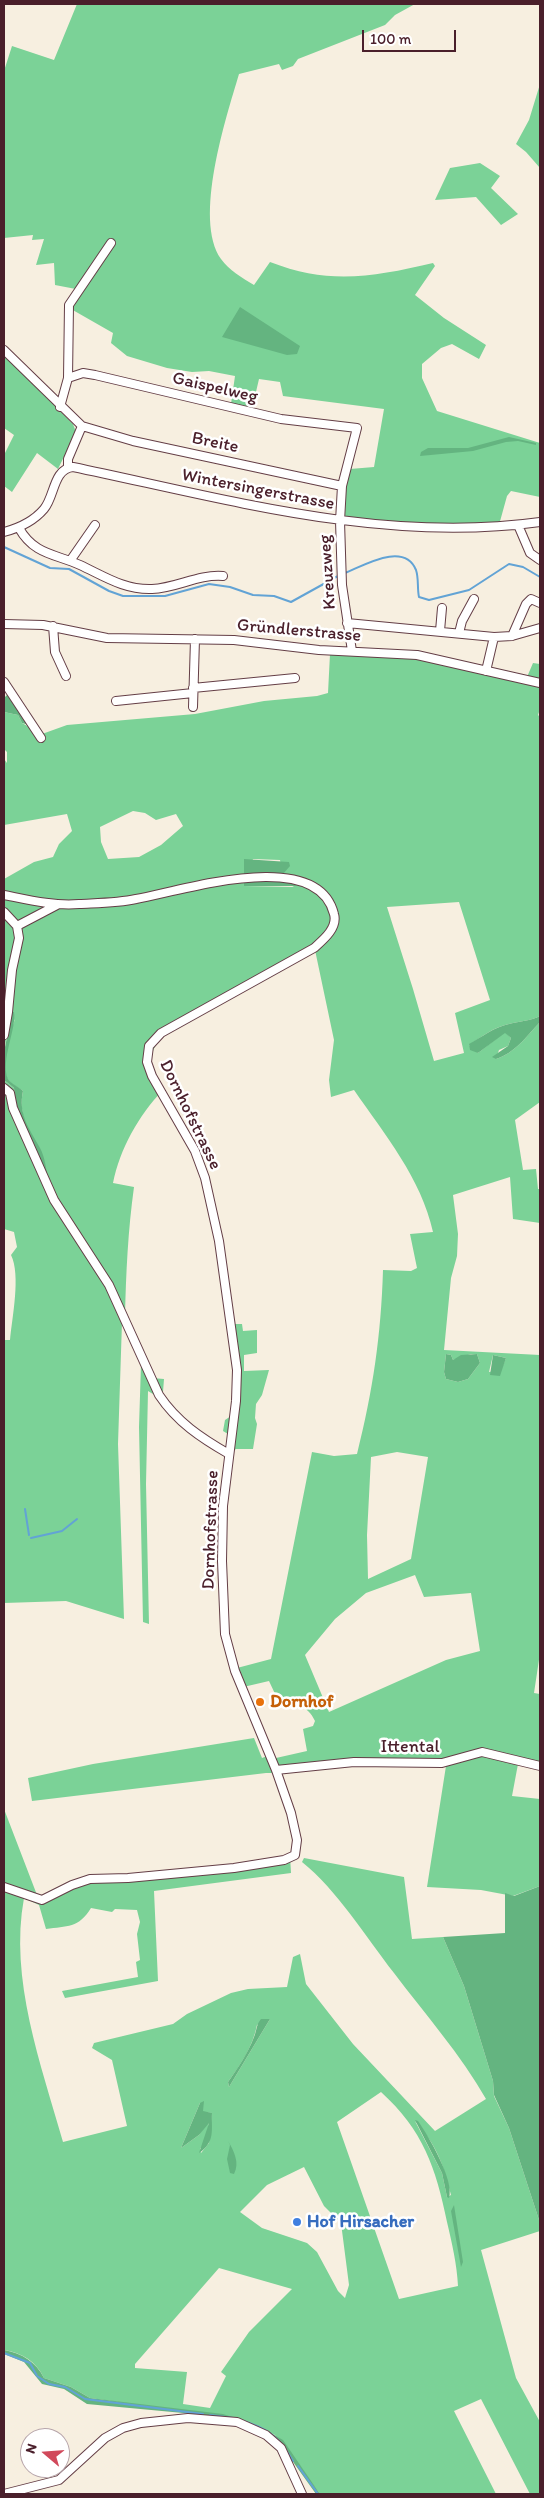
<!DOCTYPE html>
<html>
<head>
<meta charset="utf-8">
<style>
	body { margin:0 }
	#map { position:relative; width:544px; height:2498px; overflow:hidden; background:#f7efe0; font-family:Itim,sans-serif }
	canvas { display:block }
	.frame { position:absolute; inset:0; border:5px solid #4a1f2b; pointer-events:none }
	.north { position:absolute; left:20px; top:2428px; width:50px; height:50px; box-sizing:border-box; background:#fff; border:1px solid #b7a5aa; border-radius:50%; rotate:288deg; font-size:14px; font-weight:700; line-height:20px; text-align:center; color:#4a1f2b }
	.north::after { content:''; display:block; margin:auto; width:18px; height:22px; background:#d1495b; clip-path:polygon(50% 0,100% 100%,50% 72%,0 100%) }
	.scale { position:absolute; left:362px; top:30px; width:94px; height:22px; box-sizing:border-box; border:2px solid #4a1f2b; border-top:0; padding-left:6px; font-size:15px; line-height:18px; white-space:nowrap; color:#4a1f2b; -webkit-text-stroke:4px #fff; paint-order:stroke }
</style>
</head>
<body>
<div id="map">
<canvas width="544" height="2498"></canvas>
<div class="frame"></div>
<div class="north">N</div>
<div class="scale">100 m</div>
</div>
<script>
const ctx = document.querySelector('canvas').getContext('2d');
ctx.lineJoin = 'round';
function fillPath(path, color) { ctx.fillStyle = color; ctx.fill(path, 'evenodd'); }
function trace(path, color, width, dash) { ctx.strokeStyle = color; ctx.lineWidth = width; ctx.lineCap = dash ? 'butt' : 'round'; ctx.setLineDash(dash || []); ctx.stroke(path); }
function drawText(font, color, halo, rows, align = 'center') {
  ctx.font = font + ' Itim,sans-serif'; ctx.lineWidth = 5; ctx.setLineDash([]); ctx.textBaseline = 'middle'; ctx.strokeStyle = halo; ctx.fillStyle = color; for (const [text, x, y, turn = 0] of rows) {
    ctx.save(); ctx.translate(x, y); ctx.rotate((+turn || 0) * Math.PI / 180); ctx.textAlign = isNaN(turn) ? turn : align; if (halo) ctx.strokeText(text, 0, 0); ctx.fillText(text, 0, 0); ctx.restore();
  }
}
fillPath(new Path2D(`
	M77 4H415L395 15 385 25 298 59 293 66 282 70 279 64 239 74C226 118 193 219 221 259 229 270 242 278 254 285L270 262C329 285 373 277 433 263L435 266 415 295 444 318 486 345 479 359 452 344 441 348 422 364V378L437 411 540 443V497L511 491 507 496 499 525 474 526 348 519 345 516 346 479 350 469 374 467 384 409 283 396 280 382 259 379 252 409 231 404 235 376 209 371 192 372 167 368 127 356 111 343 113 333 71 309 81 290 55 285 54 263 36 265 44 239 32 240 33 235 4 238V71L12 46 54 60Z
	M540 84V168L526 152 516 144 529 120Z
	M480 163 500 176 491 188 518 214 501 225 476 197 435 200 450 168Z
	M4 355 73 424 76 432 58 469 37 453 12 492 4 486V455L14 435 4 428Z
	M330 654 412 656 524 684 533 663 540 664V709L538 715 540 717V1016C530 1021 520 1021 509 1024 494 1027 481 1037 469 1045L478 1053 505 1032 511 1038 508 1046 499 1050 496 1059C515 1053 527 1036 540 1022V1102L515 1120 523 1170 536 1169 538 1189H540V1223L513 1219 510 1177 453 1195 458 1234 457 1256 451 1278 444 1350 540 1355V1653L534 1693 540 1694V1764H518L512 1796 540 1799V1886L513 1896 481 1890 427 1887 446 1766 389 1764 285 1771 282 1773H266L32 1801 28 1778 93 1764 254 1738 262 1758 270 1755 276 1758 307 1751 303 1729 313 1726 315 1721C308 1705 293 1702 277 1698L269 1681 239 1688 237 1668 271 1659 312 1452 334 1456 357 1454C373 1390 381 1336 383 1270L411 1271 417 1268 410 1234 433 1232C421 1178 385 1135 354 1090L331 1097 329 1080 334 1040 315 950 161 1038C144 1059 152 1069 163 1090 138 1116 120 1149 113 1183L134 1187C128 1230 126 1273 125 1317L122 1322 118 1444 124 1619 66 1601 4 1603V1340H10C12 1318 21 1275 11 1255L17 1247 14 1232 4 1229V1074V1080L14 1088C16 1113 27 1130 41 1150 28 1131 18 1114 23 1091 18 1087 10 1084 7 1078 1 1064 10 1032 15 1019L7 1034 4 1052V879L34 862 53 857 59 844 72 831 67 814 4 825V759L7 763V752L4 749V712L18 715 22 723 42 734 67 725 195 714 264 701 317 696 328 693ZM133 811 145 813 156 820 176 814 183 826 161 845 139 857 108 859 101 842 100 827ZM253 859 280 860 284 881 294 887 244 886ZM459 902 490 1000 455 1013 464 1053 434 1061 413 989 387 907ZM446 1354 451 1355 453 1360 471 1354H477L480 1363 468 1379 458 1382 446 1379 444 1372ZM493 1355 506 1358 501 1370 489 1372ZM397 1452 428 1457 411 1559 368 1579 367 1535 371 1457ZM415 1575 424 1597 471 1593 480 1651 446 1660 329 1712 305 1655 335 1619 366 1593Z
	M229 1324H242L243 1331 257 1330V1353L244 1355V1371L269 1370 262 1395 256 1404 255 1418 257 1424 253 1449H236L233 1451 231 1459 225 1458 228 1434 223 1431 225 1420 231 1416C233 1385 233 1355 229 1324Z
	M141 1364 152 1378 164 1379 162 1405 158 1397 148 1391 146 1484 149 1624 143 1622 139 1427Z
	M4 1809 37 1895 44 1896 74 1881 198 1870 290 1856 291 1873 154 1891 158 1981 65 1998 62 1991 138 1977 136 1962 140 1960 137 1934 140 1922 137 1910 115 1909 112 1912 91 1908C79 1928 67 1926 46 1929L39 1905 24 1898C9 1979 41 2064 63 2142L127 2126 112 2060 92 2048 94 2043 173 2024 187 2014 231 1993 248 1989 287 1987 293 1957 300 1954 306 1984 353 2044 435 2131 486 2099C461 2055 425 2014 394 1973 366 1937 337 1890 302 1862L304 1858 404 1877 412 1939 443 1937 464 1986 493 2081 494 2096 509 2128 540 2223V2231L481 2250 516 2378 540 2422V2494H530L481 2399 454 2411 496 2494H320L275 2435 240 2419 90 2398 71 2387 44 2378C36 2361 22 2353 4 2350ZM270 2019 229 2087 228 2082C241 2064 253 2046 257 2025ZM381 2092C423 2130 436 2168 447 2222 452 2243 457 2265 458 2286L399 2299 337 2122ZM200 2103 203 2112 212 2113 209 2143 201 2153 200 2149 205 2142 209 2123 206 2124 199 2135 181 2148ZM415 2121C437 2146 443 2163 451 2195L447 2197 442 2173ZM304 2167 324 2206 341 2223 349 2285 345 2298 338 2291 317 2252 307 2243 262 2228 240 2212 267 2185ZM219 2268 292 2289 249 2332 221 2372 226 2376 210 2408 183 2404 187 2372 135 2368V2364Z`), '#7bd297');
fillPath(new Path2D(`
	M240 307 300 346 297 354 287 355 222 337Z
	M509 437 536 443V445L518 441 506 442 473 451 420 456 421 452 428 448H468Z
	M8 694 29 725 22 723 18 715 4 712V698Z
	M244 859 289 862 290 866 283 874 284 880 297 886H244Z
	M12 1012H14C17 1028 0 1061 8 1079 10 1083 19 1087 23 1091 18 1114 29 1128 40 1148 45 1157 46 1169 48 1178 34 1150 16 1120 14 1088L4 1080V1052Z
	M540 1016V1022C527 1036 515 1053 496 1059L492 1057 508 1046 511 1038 505 1033 478 1053 470 1050 469 1044C482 1037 494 1027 509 1024 520 1021 530 1021 540 1016Z
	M446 1354 451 1355 453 1360 461 1355 477 1354 480 1363 468 1379 458 1382 446 1379 444 1372Z
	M493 1355 506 1358 500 1376 490 1375Z
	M540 1886V2223L509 2128 494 2095 493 2081 464 1986 443 1937 505 1933V1893L514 1896Z
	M261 2019H270L229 2087 228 2082C238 2068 248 2053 254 2037 257 2030 256 2025 261 2019Z
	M204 2101 203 2111 212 2113C211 2129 216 2142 199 2153L209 2123 199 2135 181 2148 200 2103Z
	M415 2120 418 2121C428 2135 455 2181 449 2198L447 2197 442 2173Z
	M228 2141C234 2151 240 2163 234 2174L230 2173 227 2159 230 2145Z
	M454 2205 463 2262 461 2267 451 2211Z
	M4 2350C22 2353 36 2362 44 2378L71 2387 90 2398 223 2414 257 2425 283 2440 320 2494H316L276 2438 247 2422 226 2417 87 2404 64 2389 42 2384 24 2362 4 2354Z`), '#64b480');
trace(new Path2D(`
	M4 547 50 568 69 569 109 591 123 596H165L209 584 230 587 253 595 274 596 291 602 338 576
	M345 573C363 566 404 541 416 570 419 579 417 588 419 597L429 600 469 590 509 564 523 567 540 577
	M25 1509 29 1535
	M31 1538 62 1531 77 1519
	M4 2353 30 2363 37 2376 49 2384 65 2387 85 2399 203 2414
	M210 2415 233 2418
	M240 2420C268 2428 279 2437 293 2461
	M298 2466 318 2494`), '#62a3d5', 2);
const minor = new Path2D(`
	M4 350 82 426 133 441 342 486
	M68 378 83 373 95 375 281 419 357 428 342 486 340 521 342 585 352 651
	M60 407 68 378 69 305 111 243
	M68 468V459L82 426
	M518 525 530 553 540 560
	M19 528C34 555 56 554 80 565 104 576 124 590 152 589 177 588 198 574 223 576
	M4 532C19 528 33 522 44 509 55 496 53 469 73 467 227 499 382 544 540 522
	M70 561 95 525
	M347 623 494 637 512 636 540 628
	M4 624 43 625 107 638 234 640 319 650 417 655 540 683
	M53 626 55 652 66 676
	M440 631 442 608
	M459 633 462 621 474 599
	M512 636 526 604 531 599 540 603
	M486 671 494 637
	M4 682 41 738
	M193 688 295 678
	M116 701 193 693
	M193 707 195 639
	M4 895C29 900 53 906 79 904 98 903 118 903 136 899 182 891 317 846 334 914 338 928 323 940 314 948L161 1033 149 1046 147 1062 152 1076 195 1151 205 1178 219 1241 237 1370 236 1401 223 1506 222 1561 225 1634 235 1671 276 1770 291 1813 297 1840 295 1855 284 1860 234 1868 128 1878 90 1879 72 1885 42 1900 4 1887
	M4 912 17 926 19 938 12 970 8 1012 4 1035
	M17 926 57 905
	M4 1088 10 1093 13 1108 54 1200 109 1285 159 1395C177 1422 201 1438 229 1454
	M276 1770 354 1762 442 1763 482 1752 540 1766
	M4 2494 59 2480 105 2438 123 2428 141 2423 188 2418 237 2422 266 2435 281 2448 302 2494`);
trace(minor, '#643e46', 10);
trace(minor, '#fff', 8);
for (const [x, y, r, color] of [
	[260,1702,5,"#e8710a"],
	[297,2222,5,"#3f7fe0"]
]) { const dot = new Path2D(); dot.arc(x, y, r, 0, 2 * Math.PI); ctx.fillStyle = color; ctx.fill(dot); trace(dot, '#fff', 2); }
drawText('18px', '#4a1f2b', '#fff', [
	["Gaispelweg",215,388,13],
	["Breite",215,443,12],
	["Wintersingerstrasse",258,490,11],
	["Kreuzweg",328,572,-94],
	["Gründlerstrasse",299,631,5],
	["Dornhofstrasse",190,1115,64],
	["Dornhofstrasse",211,1530,-88],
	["Ittental",410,1747]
]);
drawText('bold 18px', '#c56008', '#fff', [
	["Dornhof",270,1702]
], 'left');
drawText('bold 18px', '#366cbe', '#fff', [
	["Hof Hirsacher",307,2222]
], 'left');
</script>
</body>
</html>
